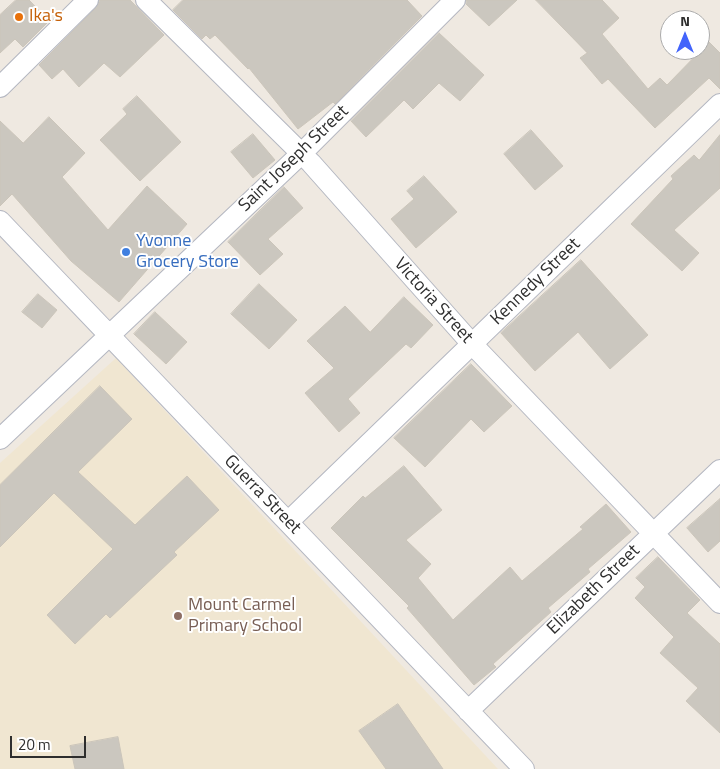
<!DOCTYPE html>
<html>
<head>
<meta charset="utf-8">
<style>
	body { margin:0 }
	#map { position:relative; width:720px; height:769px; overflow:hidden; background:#efe9e1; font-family:"Titillium Web",sans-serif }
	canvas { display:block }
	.north { position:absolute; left:660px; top:10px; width:50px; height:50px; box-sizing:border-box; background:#fff; border:1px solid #ababab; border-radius:50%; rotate:0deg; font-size:14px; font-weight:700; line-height:20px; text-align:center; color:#2e2e2e }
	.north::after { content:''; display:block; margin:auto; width:18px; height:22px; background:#4264fb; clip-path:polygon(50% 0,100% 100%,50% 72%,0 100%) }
	.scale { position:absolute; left:10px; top:736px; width:76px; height:22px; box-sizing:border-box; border:2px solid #2e2e2e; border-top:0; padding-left:6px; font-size:15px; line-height:18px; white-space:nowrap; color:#2e2e2e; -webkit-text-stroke:4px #fff; paint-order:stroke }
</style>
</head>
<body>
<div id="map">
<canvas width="720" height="769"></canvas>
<div class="north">N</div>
<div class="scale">20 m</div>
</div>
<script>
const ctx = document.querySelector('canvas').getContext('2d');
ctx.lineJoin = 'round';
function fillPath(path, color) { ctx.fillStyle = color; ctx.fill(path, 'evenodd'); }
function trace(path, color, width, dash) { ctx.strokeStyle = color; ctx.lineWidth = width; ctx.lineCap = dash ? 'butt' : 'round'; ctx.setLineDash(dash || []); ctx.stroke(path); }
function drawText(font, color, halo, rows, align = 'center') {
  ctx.font = font + ' "Titillium Web",sans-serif'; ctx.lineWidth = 4; ctx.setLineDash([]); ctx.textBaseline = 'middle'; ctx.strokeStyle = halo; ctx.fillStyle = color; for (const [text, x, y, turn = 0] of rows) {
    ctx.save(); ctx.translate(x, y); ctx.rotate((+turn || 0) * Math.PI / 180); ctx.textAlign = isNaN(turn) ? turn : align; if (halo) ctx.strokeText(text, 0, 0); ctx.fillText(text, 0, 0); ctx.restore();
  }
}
fillPath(new Path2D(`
	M116 358 498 769H0V463Z`), '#f0e6d1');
const building = new Path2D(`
	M16 0H29L49 21 23 47 15 39 0 53V15Z
	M100 0H130L164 35 120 77 104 63 79 87 63 69 52 79 39 65 96 8Z
	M183 0H407L422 16 335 104 333 102 298 129 249 68 248 69 215 35 210 39 206 35 202 39 173 10Z
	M467 0H517L489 26 466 4Z
	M536 0H602L619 18 602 34 648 89 660 78 667 85 709 42 720 53V89L709 78 655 128 608 79 602 84 580 58 587 53Z
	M439 33 484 75 460 101 439 83 413 109 404 100 366 137 351 121Z
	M137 96 181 142 140 181 100 140 127 114 123 109Z
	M49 117 85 153 62 177 108 230 147 186 187 224 119 302 71 261 12 194 0 206V121L23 143Z
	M531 130 563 166 535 190 504 154Z
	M253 134 275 160 253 178 231 152Z
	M720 135V188L674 230 699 253 682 271 631 224 673 179 671 176 694 155 699 160Z
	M424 176 457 212 416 248 391 219 414 199 407 191Z
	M284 187 303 208 268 239 283 254 260 275 228 242Z
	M581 260 648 335 610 369 578 332 535 371 501 333Z
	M259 284 297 320 269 349 231 314Z
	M38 294 57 310 42 328 22 312Z
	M404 297 433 325 411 348 406 344 348 399 360 413 339 432 305 393 334 368 307 341 345 306 370 332Z
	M155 312 187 342 166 364 134 334Z
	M471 364 512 406 484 432 471 419 425 467 394 438Z
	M100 386 132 419 78 472 135 525 187 476 219 510 174 552 177 555 110 618 106 614 75 644 47 615 113 549 54 493 0 547V485Z
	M404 466 442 510 406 540 431 564 418 578 453 620 510 567 522 581 583 529 580 527 606 504 631 532 588 569 590 572 548 608 551 612 493 664 496 667 474 685 407 608 409 606 331 528 363 496 365 498Z
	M720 499V541L708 552 687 528Z
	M658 557 700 600 687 613 720 644V733L686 701 698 688 660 653 674 637 635 598 645 587 636 578Z
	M398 704 443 769H386L359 731Z
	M118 737 124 769H75L70 746Z`);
fillPath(building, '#cbc7bf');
trace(building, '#cbc5ba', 1);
const minor = new Path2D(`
	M146 0 311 163 472 344 720 603
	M0 87 88 0
	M0 221 524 769
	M0 439 302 153 455 0
	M288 522 720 104
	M468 711 720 470`);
trace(minor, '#b4b7c1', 22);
trace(minor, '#fff', 20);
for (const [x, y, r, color] of [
	[19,17,5,"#e8710a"],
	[126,252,5,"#3f7fe0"],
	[178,616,5,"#8d6e63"]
]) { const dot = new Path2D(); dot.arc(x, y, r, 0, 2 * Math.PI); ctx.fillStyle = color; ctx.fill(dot); trace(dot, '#fff', 2); }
drawText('18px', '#c56008', '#fff', [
	["Ika's",29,17]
], 'left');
drawText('18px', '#2e2e2e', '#fff', [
	["Saint Joseph Street",294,159,-44],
	["Kennedy Street",536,282,-44],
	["Victoria Street",433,301,48],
	["Guerra Street",262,495,46],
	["Elizabeth Street",594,590,-44]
]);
drawText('18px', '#366cbe', '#fff', [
	["Yvonne",136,242],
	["Grocery Store",136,263]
], 'left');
drawText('18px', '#785e54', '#fff', [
	["Mount Carmel",188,606],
	["Primary School",188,627]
], 'left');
</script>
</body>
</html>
